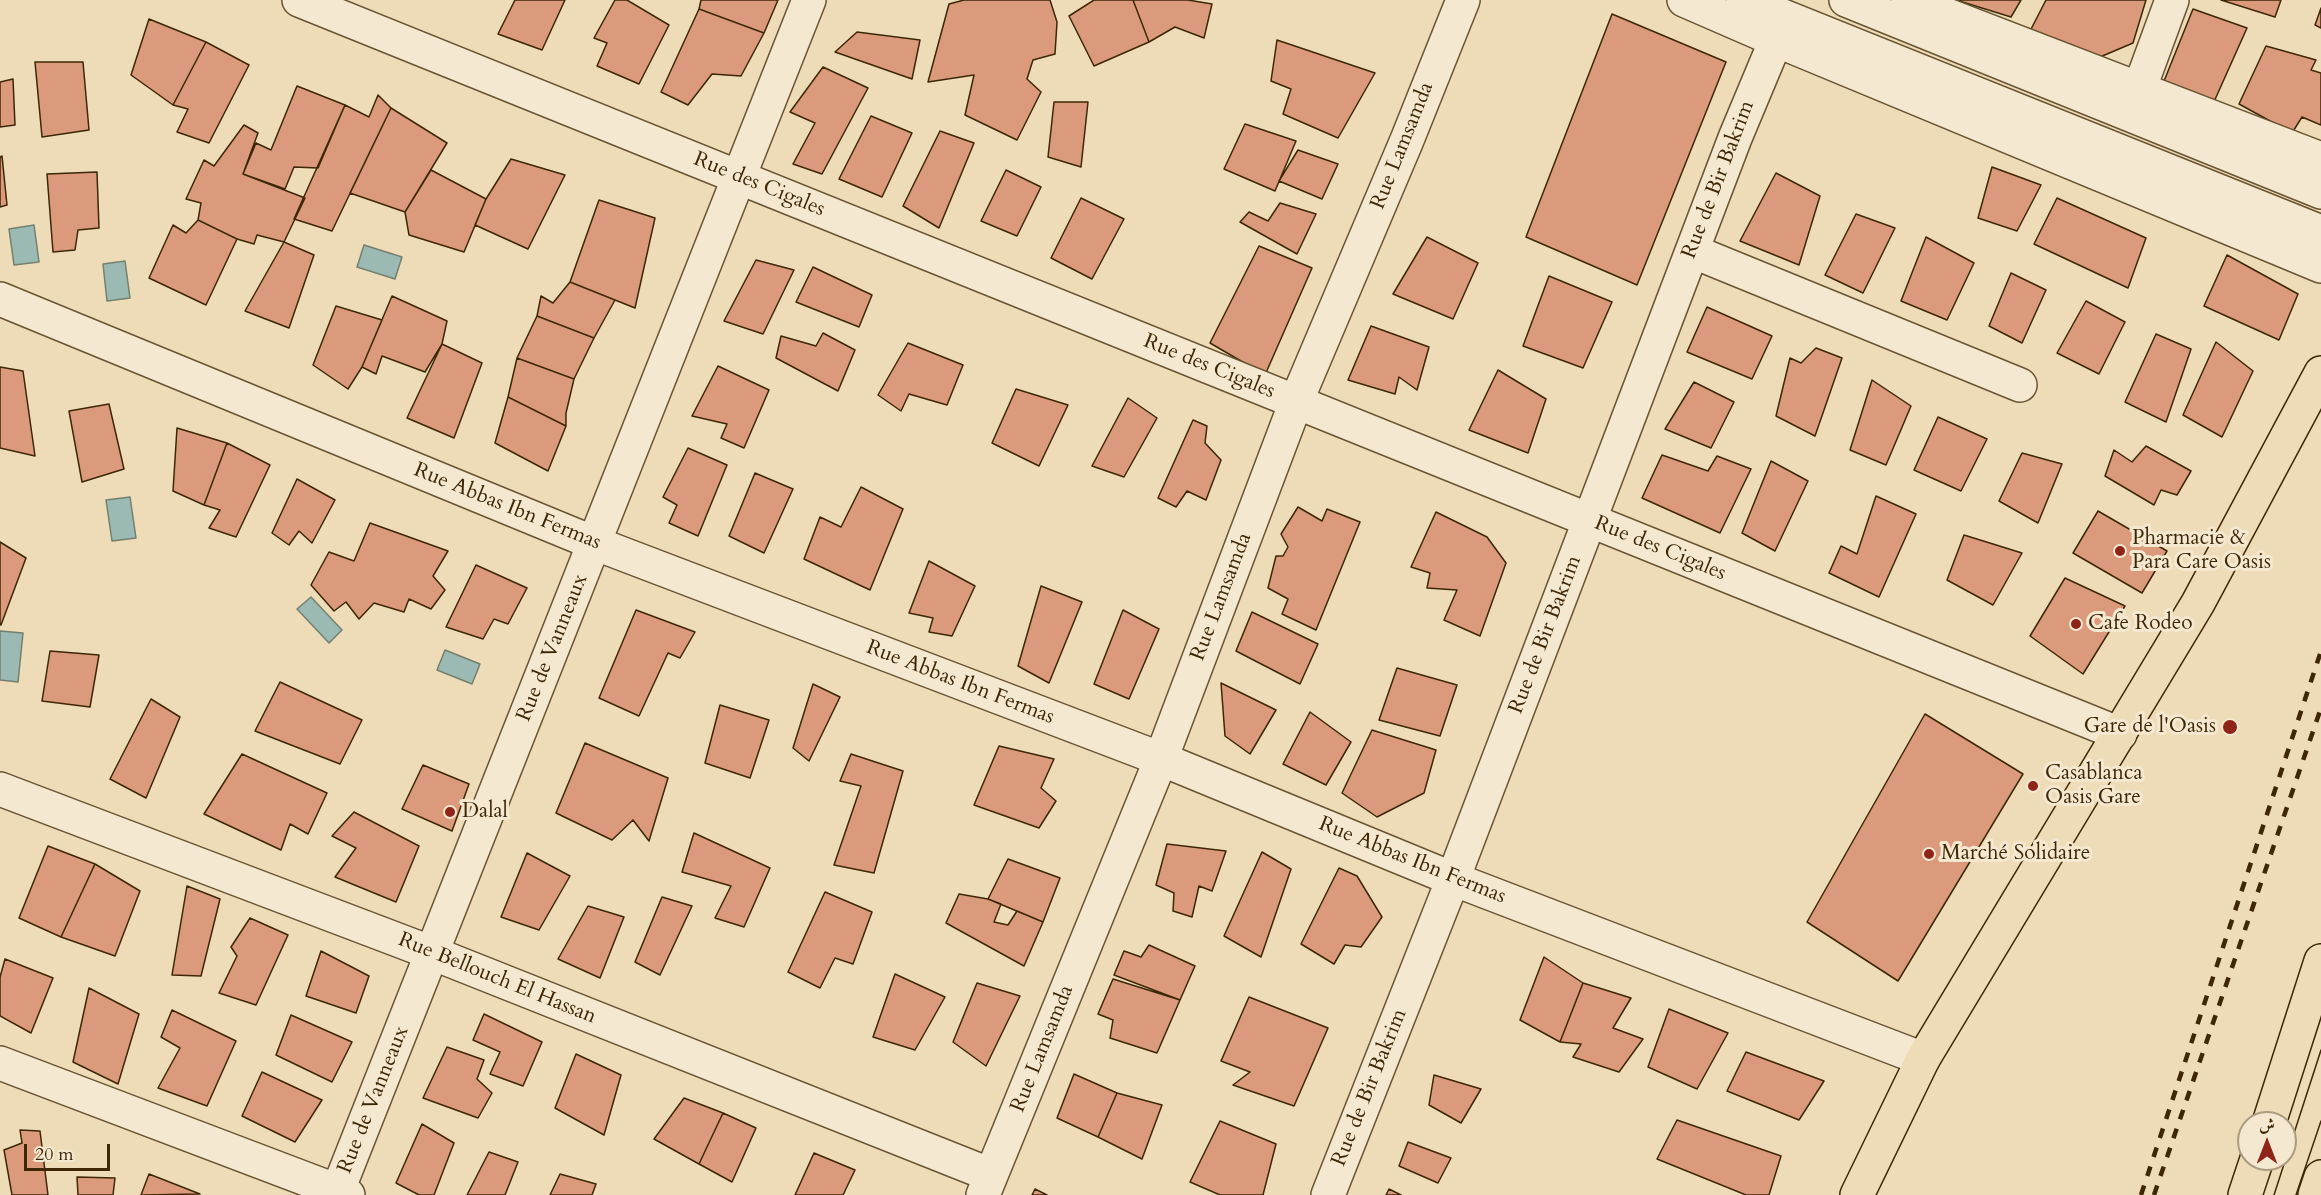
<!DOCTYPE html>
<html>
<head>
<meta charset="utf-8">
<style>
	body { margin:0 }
	#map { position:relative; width:2321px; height:1195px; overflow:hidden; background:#eedcb8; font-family:Cardo,Amiri,serif }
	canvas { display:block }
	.north { position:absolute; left:2237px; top:1111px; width:60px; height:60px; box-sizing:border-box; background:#f4e8d1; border:2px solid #ab9b7f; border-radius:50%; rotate:0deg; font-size:16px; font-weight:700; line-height:24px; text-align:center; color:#3d2704 }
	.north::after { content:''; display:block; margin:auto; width:21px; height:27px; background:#8f2418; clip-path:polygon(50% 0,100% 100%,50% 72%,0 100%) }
	.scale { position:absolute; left:24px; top:1144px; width:86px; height:27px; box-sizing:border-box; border:3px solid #3d2704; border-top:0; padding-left:8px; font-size:18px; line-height:21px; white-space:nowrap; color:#3d2704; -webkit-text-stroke:4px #f4e8d1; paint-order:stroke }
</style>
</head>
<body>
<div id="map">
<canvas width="2321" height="1195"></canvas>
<div class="north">ش</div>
<div class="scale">20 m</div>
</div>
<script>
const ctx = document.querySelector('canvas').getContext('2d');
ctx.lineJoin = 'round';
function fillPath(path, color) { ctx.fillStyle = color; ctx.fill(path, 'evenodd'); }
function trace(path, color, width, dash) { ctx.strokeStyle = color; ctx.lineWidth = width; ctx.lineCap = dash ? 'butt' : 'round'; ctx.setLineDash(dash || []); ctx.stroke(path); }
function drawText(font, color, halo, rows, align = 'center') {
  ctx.font = font + ' Cardo,serif'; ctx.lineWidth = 6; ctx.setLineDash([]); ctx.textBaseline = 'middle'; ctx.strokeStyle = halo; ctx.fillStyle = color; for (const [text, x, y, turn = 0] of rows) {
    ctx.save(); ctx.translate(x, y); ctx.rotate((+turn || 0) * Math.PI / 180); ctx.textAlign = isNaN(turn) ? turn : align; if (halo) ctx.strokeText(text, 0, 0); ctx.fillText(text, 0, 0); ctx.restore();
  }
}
const water = new Path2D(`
	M34 225 39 262 14 265 9 229Z
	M364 245 402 257 395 279 357 267Z
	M125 261 130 298 107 301 103 264Z
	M130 497 136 538 112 541 106 500Z
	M311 597 342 630 329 643 297 609Z
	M0 631 23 633 18 682 0 680Z
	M445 650 480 664 472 684 437 670Z`);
fillPath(water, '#9abab3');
trace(water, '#757f6d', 1.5);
const building = new Path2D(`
	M515 0H565L542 50 498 34Z
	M615 0H627L669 25 639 84 597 66 607 43 594 38Z
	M701 0H778L764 33 699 9Z
	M964 0H1050L1057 22 1055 54 1033 60 1027 79 1041 92 1017 140 965 115 974 75 928 82 949 4Z
	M1094 0H1133L1149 42 1094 66 1069 16Z
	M1133 0H1188L1212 4 1204 38 1175 27 1149 42Z
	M1956 0H2021L2011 17Z
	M2046 0H2146L2133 43 2093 60 2028 35Z
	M2221 0H2281L2275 17Z
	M2321 8V28L2315 25Z
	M699 9 764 33 741 76 712 74 688 105 661 92Z
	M2193 9 2247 28 2213 104 2164 81Z
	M1612 14 1726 62 1637 285 1526 237Z
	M149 19 206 42 173 105 131 75Z
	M857 32 920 40 912 79 835 52Z
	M1277 40 1375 73 1338 138 1283 114 1291 89 1271 81Z
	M206 42 249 65 209 143 177 132 188 109 173 105Z
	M2266 46 2316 60 2311 70 2321 73V125L2302 117 2292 133 2239 104Z
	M35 62H83L89 130 42 137Z
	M823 67 868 88 822 174 793 164 815 123 790 112Z
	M13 79 15 125 0 127V82Z
	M297 86 345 105 318 168 294 167 285 189 243 174 256 143 271 150Z
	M378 95 391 108 332 231 294 219 345 105 369 117Z
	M1054 102H1088L1081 167 1048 157Z
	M391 108 447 143 405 212 350 193Z
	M871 116 912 133 882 197 839 179Z
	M1245 124 1296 141 1275 191 1224 169Z
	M244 125 258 133 243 174 305 198 284 242 257 235 254 244 237 239 198 220 201 203 186 199 204 160 214 166Z
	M940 131 974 143 939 228 903 206Z
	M1298 150 1338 164 1322 199 1279 181Z
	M2 156 7 205 0 207V157Z
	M511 159 565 175 528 249 475 225 486 199Z
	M1992 167 2041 185 2017 231 1978 218Z
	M431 170 486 199 464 252 409 235 405 212Z
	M1006 170 1041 187 1017 236 981 221Z
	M97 172 99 228 78 230 75 250 53 252 47 174Z
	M1776 173 1820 196 1799 265 1740 241Z
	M1081 198 1124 219 1092 279 1051 258Z
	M2057 198 2146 238 2128 288 2034 244Z
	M599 200 655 218 635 308 570 282Z
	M1280 203 1316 214 1297 254 1240 222 1249 212 1268 221Z
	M1856 214 1895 228 1863 293 1825 275Z
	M198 220 237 239 206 305 149 278 173 225 186 233Z
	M1427 237 1478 263 1453 319 1393 294Z
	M1926 237 1974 263 1947 320 1901 301Z
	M284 242 314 255 289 328 245 311Z
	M1259 246 1312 268 1265 375 1210 343Z
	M2227 255 2298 294 2279 340 2204 306Z
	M756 260 794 270 763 334 724 321Z
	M813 267 872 295 859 327 796 302Z
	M2011 273 2046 290 2022 343 1989 326Z
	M1549 276 1612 302 1583 368 1523 346Z
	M570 282 615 300 594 338 537 316 541 296 553 303Z
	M392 296 447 321 442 344 425 372 382 356 376 374 362 367Z
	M2086 301 2125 322 2099 374 2057 353Z
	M336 306 382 320 362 367 348 389 313 365Z
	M1707 307 1772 336 1752 379 1687 352Z
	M537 316 594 338 574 379 517 358Z
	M1371 326 1429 347 1417 390 1399 377 1395 394 1348 380Z
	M823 333 855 350 838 391 776 358 781 336 816 346Z
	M2156 334 2191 349 2166 422 2125 402Z
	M2216 342 2253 371 2222 437 2183 415Z
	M908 343 963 365 947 405 909 394 901 411 878 395Z
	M442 344 482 363 454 438 407 418Z
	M1816 348 1842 358 1815 436 1776 416 1790 358 1801 363Z
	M517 358 574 379 566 413V426L508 397Z
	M718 366 769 390 744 448 721 438 727 424 692 416Z
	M0 367 23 371 35 456 0 448Z
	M1498 370 1546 399 1528 453 1469 430Z
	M1872 380 1911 406 1886 465 1850 450Z
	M1694 382 1734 402 1711 448 1665 429Z
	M1016 389 1068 405 1039 466 992 443Z
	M508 397 566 426 548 471 495 443Z
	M1128 398 1157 418 1124 477 1092 466Z
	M109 404 124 469 82 482 69 411Z
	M1938 417 1987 439 1961 491 1914 470Z
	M1193 420 1207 426 1205 443 1221 460 1206 500 1187 491 1176 507 1158 498Z
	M177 428 227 443 204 505 173 491Z
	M227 443 270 465 236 537 209 528 220 510 204 505Z
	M2146 446 2191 471 2177 495 2161 490 2154 505 2105 476 2114 450 2132 462Z
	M688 448 727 465 698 536 669 523 677 505 663 497Z
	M2022 453 2062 464 2038 523 1999 501Z
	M1662 455 1708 471 1717 456 1751 469 1720 533 1642 498Z
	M1771 461 1808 481 1775 551 1742 533Z
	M755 473 793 489 764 553 729 536Z
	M297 479 335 500 312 543 299 531 289 545 272 533Z
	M861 487 903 509 870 590 804 559 820 517 841 527Z
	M1876 496 1916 514 1879 597 1829 573 1841 546 1857 554Z
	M1298 507 1322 521 1327 509 1360 522 1316 630 1282 614 1288 599 1268 588 1276 556H1283L1288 547 1281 534Z
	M2098 511 2167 551 2142 593 2073 553Z
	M1436 512 1487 537 1506 563 1480 636 1444 620 1457 590 1427 588 1430 573 1411 567Z
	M370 523 448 551 433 576 445 590 431 609 409 599 404 612 374 603 359 619 346 602 334 611 311 585 329 552 354 561Z
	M1964 535 2022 553 1993 605 1947 580Z
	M0 542 26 558 1 625H0Z
	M929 561 975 586 952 636 929 632 933 618 909 613Z
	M476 565 527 588 508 624 494 619 483 639 446 627Z
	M2065 578 2125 606 2083 674 2030 636Z
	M1041 586 1082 602 1049 683 1018 666Z
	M636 610 695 632 680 658 668 653 639 716 599 698Z
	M1123 610 1159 629 1129 699 1094 684Z
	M1252 612 1318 644 1300 684 1236 651Z
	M50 651 99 655 90 707 42 701Z
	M1397 668 1457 685 1440 736 1379 720Z
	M280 682 362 720 340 764 255 731Z
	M1221 683 1276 710 1250 754 1225 736Z
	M813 684 840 697 809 761 793 748Z
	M151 699 180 717 146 798 110 779Z
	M720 705 769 720 750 778 705 763Z
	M1310 712 1351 742 1326 785 1283 764Z
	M1925 714 2023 774 1898 981 1807 922Z
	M1372 730 1436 750 1424 793 1377 817 1342 793Z
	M585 743 668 778 649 841 633 820 612 840 556 813Z
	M999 746 1054 759 1041 788 1056 801 1039 828 974 805Z
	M242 754 327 793 308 834 290 824 281 850 204 814Z
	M851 754 903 771 874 873 834 865 861 786 840 781Z
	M423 765 469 784 452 831 402 809Z
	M354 812 419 846 396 902 335 877 356 848 332 836Z
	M694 833 770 868 744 927 715 918 731 886 682 872Z
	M1167 844 1226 851 1212 891 1199 886 1192 917 1173 911 1174 893 1156 885Z
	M48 846 95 864 61 937 19 918Z
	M1262 852 1291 869 1261 957 1224 936Z
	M527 853 570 876 539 930 501 917Z
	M1008 859 1060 878 1043 922 988 899Z
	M95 864 140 891 115 956 61 937Z
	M1339 868 1357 876 1382 917 1361 947 1345 945 1334 964 1301 944Z
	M187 886 220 899 201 976 172 975Z
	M825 892 872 912 853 964 835 958 820 988 788 972Z
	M959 894 988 899 1001 904 994 922 1008 925 1017 911 1043 922 1024 966 946 923Z
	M662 897 692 906 660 975 635 962Z
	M588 906 624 917 600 978 558 959Z
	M250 918 288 935 256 1005 219 993 237 956 231 947Z
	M1149 945 1195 966 1180 1000 1114 975 1124 951 1141 957Z
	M321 951 369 976 356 1013 306 996Z
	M1544 957 1583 983 1560 1042 1520 1020Z
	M5 959 53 978 31 1033 0 1016V977Z
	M895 974 945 997 915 1050 873 1037Z
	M1113 979 1180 1000 1157 1053 1110 1038 1113 1020 1098 1014Z
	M977 983 1020 996 986 1066 953 1042Z
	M1583 983 1631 998 1613 1028 1643 1039 1619 1072 1573 1057 1581 1044 1560 1042Z
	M89 988 139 1014 118 1084 73 1062Z
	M1249 997 1328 1028 1294 1106 1233 1085 1250 1072 1221 1061Z
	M1669 1009 1728 1033 1697 1089 1648 1067Z
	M172 1010 236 1041 207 1106 158 1088 180 1048 161 1037Z
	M484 1014 542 1042 523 1086 490 1074 500 1052 473 1040Z
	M291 1015 352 1042 332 1082 276 1055Z
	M447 1047 484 1060 477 1079 492 1093 478 1118 423 1098Z
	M1746 1052 1824 1081 1799 1120 1727 1091Z
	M576 1054 621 1075 604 1135 555 1108Z
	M262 1072 322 1100 295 1142 242 1116Z
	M1074 1074 1117 1093 1098 1137 1057 1118Z
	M1434 1075 1481 1089 1461 1123 1429 1105Z
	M1117 1093 1162 1105 1142 1159 1098 1137Z
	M684 1098 723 1113 699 1164 654 1139Z
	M723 1113 756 1128 732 1182 699 1164Z
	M1677 1120 1781 1156 1769 1195H1746L1657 1159Z
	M1220 1121 1276 1144 1263 1195H1220L1190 1182Z
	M422 1124 454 1143 434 1195H419L396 1183Z
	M20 1130 40 1131 48 1195H12L4 1150 22 1143Z
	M1408 1142 1451 1158 1438 1183 1399 1166Z
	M489 1152 518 1162 505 1195H467Z
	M814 1153 855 1170 843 1195H795Z
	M149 1174 200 1194 141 1195Z
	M560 1174 596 1184 592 1195H550Z
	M77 1177 115 1178 113 1195H78Z
	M1035 1189 1047 1195H1032Z
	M1389 1189 1401 1195H1386Z`);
fillPath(building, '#da9a7b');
trace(building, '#3d2704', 1.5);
const minor = new Path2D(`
	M299 0 2120 734
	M1684 0 1776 40 2321 266
	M1743 0 2321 232
	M1846 0 2321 192
	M1908 0 2321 159
	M2139 90 2172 0
	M1692 251 2020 385
	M0 299 594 543 1161 759 1453 879 1923 1059
	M0 789 432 953 991 1175
	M0 1063 348 1195
	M336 1195 809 0
	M983 1195 1161 759 1296 402 1407 140 1463 0
	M1328 1195 1453 879 1735 138 1776 40`);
const major = new Path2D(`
	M2269 1123 2321 961
	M1857 1195 1923 1059 2198 603 2321 373
	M2245 1195 2257 1159
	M2315 1195 2321 1177`);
trace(minor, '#695431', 36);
trace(major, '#3d2704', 36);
trace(minor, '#f4e8d1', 33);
trace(major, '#eedcb8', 33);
trace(new Path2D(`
	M2274 1195 2321 1050
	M2296 1195 2321 1121`), '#3d2704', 1.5);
trace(new Path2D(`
	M2141 1195 2321 651
	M2154 1195 2321 708`), '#3d2704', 4.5, [10, 10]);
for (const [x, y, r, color] of [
	[2120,551,6,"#8f2418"],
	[2076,624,6,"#8f2418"],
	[2230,727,8,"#8f2418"],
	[2033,786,6,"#8f2418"],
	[450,812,6,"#8f2418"],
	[1929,854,6,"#8f2418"]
]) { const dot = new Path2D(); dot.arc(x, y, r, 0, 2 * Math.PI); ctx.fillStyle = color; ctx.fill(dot); trace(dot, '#f4e8d1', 2); }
drawText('21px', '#3d2704', '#f4e8d1', [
	["Rue Lamsamda",1403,146,-68],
	["Rue de Bir Bakrim",1719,180,-69],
	["Rue des Cigales",759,185,22],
	["Rue des Cigales",1209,367,22],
	["Rue Abbas Ibn Fermas",507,507,22],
	["Rue des Cigales",1660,549,22],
	["Rue Lamsamda",1222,597,-69],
	["Rue de Bir Bakrim",1546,635,-69],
	["Rue de Vanneaux",553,648,-68],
	["Rue Abbas Ibn Fermas",960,683,21],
	["Rue Abbas Ibn Fermas",1412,861,22],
	["Rue Bellouch El Hassan",497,979,22],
	["Rue Lamsamda",1043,1049,-68],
	["Rue de Bir Bakrim",1370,1088,-68],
	["Rue de Vanneaux",374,1100,-68]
]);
drawText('21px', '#3d2704', '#f4e8d1', [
	["Pharmacie &",2132,539],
	["Para Care Oasis",2132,563],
	["Cafe Rodeo",2088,624],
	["Gare de l'Oasis",2216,727,"right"],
	["Casablanca",2045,774],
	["Oasis Gare",2045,798],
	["Dalal",462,812],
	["Marché Solidaire",1941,854]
], 'left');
</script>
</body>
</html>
